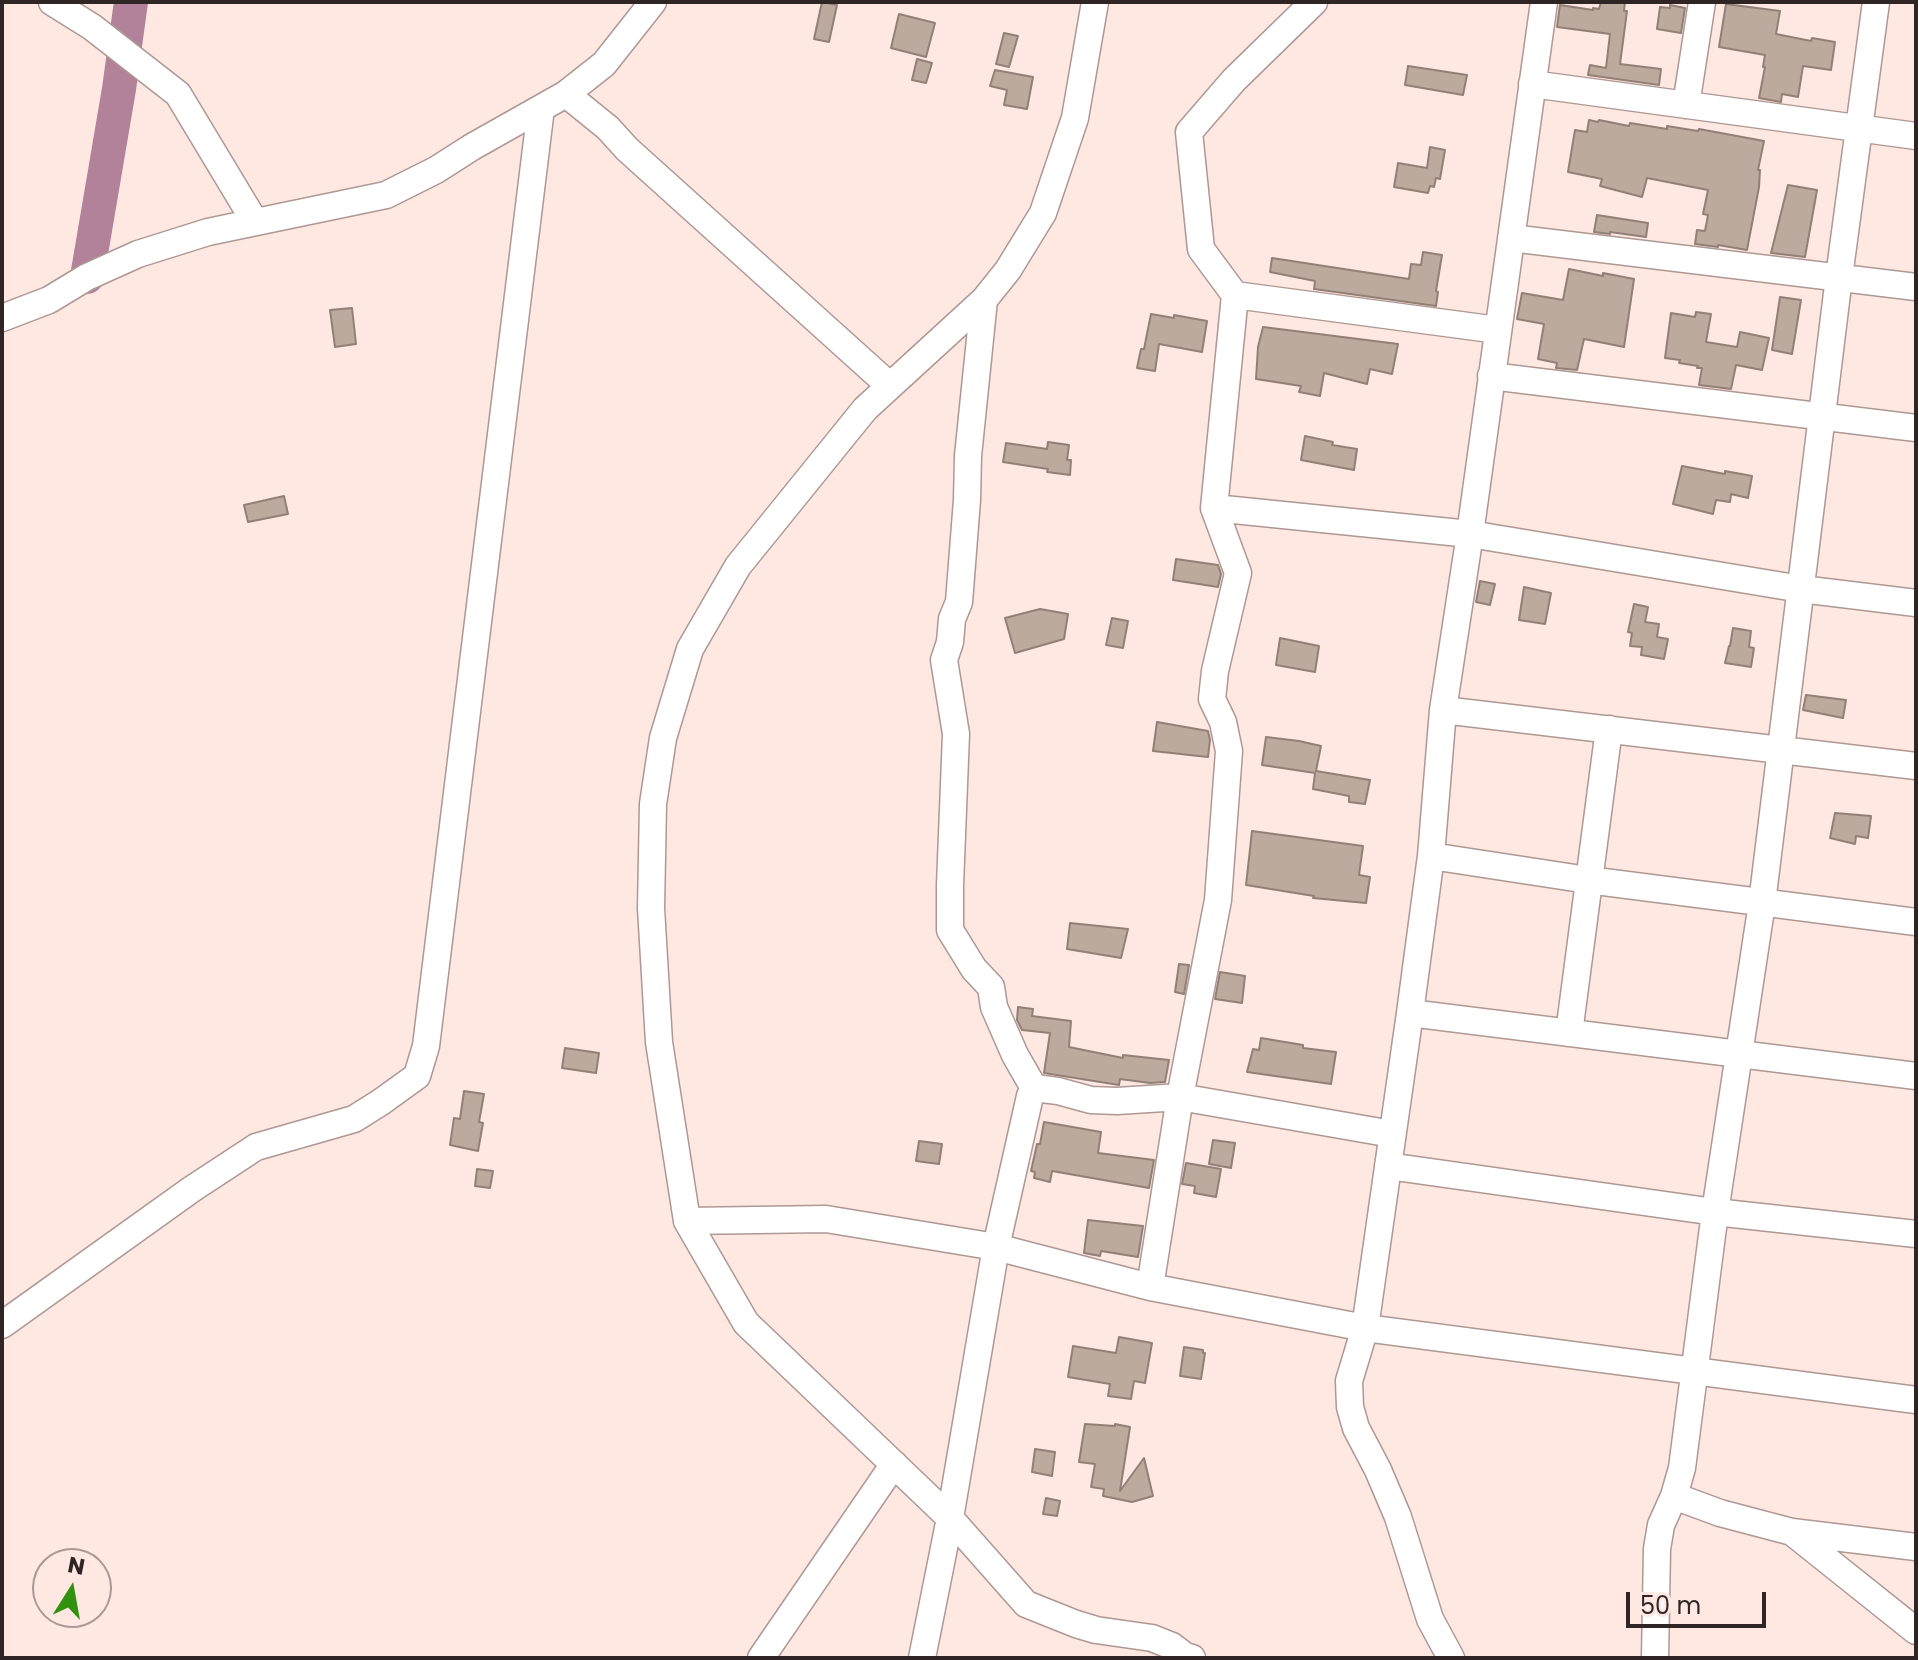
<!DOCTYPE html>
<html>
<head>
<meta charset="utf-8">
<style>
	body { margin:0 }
	#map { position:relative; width:1918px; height:1660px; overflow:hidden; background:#ffe7e2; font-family:Poppins,sans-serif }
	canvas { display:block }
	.frame { position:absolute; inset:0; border:4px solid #2e2524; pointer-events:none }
	.north { position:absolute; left:32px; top:1548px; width:80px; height:80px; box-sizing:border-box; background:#ffe7e2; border:2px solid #ab9996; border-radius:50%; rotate:11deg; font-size:22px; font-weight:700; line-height:32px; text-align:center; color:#2e2524 }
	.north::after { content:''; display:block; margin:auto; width:28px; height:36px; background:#319210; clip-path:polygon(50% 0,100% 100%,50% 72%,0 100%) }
	.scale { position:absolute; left:1626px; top:1592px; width:140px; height:36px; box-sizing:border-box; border:4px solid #2e2524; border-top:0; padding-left:10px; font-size:24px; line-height:28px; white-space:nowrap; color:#2e2524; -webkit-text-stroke:6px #ffe7e2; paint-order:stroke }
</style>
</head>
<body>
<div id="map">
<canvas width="1918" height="1660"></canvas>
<div class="frame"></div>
<div class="north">N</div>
<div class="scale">50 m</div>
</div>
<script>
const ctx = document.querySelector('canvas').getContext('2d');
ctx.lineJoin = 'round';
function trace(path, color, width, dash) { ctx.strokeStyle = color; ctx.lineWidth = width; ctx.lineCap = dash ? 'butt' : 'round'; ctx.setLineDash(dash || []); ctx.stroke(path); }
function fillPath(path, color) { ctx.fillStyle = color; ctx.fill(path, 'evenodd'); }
trace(new Path2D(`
	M87 277 119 89 131 2`), '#b18299', 34);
const building = new Path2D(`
	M822 2 837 5 829 42 814 39Z
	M1601 2H1625L1624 11H1627L1620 64 1661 69 1659 85 1588 75 1590 65 1606 68 1610 34 1557 27 1560 5 1593 10V8L1599 9Z
	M1726 4 1780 11 1776 34 1811 41 1812 38 1835 42 1831 70 1803 66 1798 97 1782 94 1781 102 1759 98 1765 67H1763L1765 55 1719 47Z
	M1670 5 1685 8 1681 33 1657 29 1660 7 1670 8Z
	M899 14 935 23 926 57 891 48Z
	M1004 33 1018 36 1009 67 996 64Z
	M917 59 932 63 926 83 912 80Z
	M1408 66 1467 75 1463 95 1405 85Z
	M995 70 1033 77 1027 109 1004 105 1007 90 990 86Z
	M1589 120 1598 122 1599 120 1629 126 1630 123 1667 129V126L1698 131 1699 129 1764 141 1758 170H1760L1759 187 1747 250 1718 245V247L1695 244 1697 230 1705 231 1708 215 1703 214 1708 190 1647 178 1642 197 1600 186 1602 179 1568 172 1575 130 1587 132Z
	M1430 147 1445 150 1440 179 1436 178 1434 187 1430 186 1428 193 1394 187 1398 163 1427 168Z
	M1788 185 1817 190 1805 257 1771 253Z
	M1597 215 1648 223 1646 237 1610 232V234L1594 232Z
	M1423 252 1442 255 1436 291 1438 292 1436 306 1314 289 1315 281 1270 272 1272 258 1409 279 1411 264 1421 265Z
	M1569 269 1603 276V273L1634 279 1624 347 1584 339 1577 370 1556 368 1557 363 1538 359 1544 324 1517 319 1522 293 1563 300Z
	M1780 297 1801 300 1792 354 1772 350Z
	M352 308 356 344 335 347 330 310Z
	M1696 312 1711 314 1706 342 1737 347 1740 332 1769 338 1762 370 1736 365 1731 389 1699 385 1702 368H1697L1698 366 1679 363 1680 360 1665 358 1671 313 1695 317Z
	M1151 314 1174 318V315L1207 321 1202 352 1159 344 1155 371 1137 368 1141 349H1144Z
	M1263 327 1398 344 1392 374 1370 369 1367 384 1324 373 1320 396 1299 392 1301 386 1256 379 1258 347Z
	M1305 436 1333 442 1332 445 1357 449 1354 470 1301 460Z
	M1048 442 1069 445 1067 460H1071L1070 475 1047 472 1048 469 1003 462 1006 443 1047 449Z
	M1682 466 1725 474V471L1752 476 1748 498 1731 494 1730 502 1716 500 1713 514 1673 504Z
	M284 496 288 514 248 522 244 505Z
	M1176 559 1218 565 1221 574 1218 587 1173 580Z
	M1480 581 1495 584 1490 605 1476 602Z
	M1524 587 1551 593 1545 624 1519 620Z
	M1634 604 1648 607 1645 622 1659 624 1657 637 1668 639 1664 659 1641 655 1642 647 1630 646 1632 633 1628 632Z
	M1040 609 1068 614 1064 639 1015 653 1005 618Z
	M1112 618 1128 621 1123 648 1106 645Z
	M1733 628 1751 631 1749 647 1754 648 1751 667 1725 663 1729 646H1730Z
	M1280 638 1319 646 1315 672 1276 665Z
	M1806 695 1846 700 1843 718 1803 710Z
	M1157 722 1208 731 1210 740 1208 757 1153 751Z
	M1266 737 1299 741 1321 746 1316 771 1370 780 1365 804 1349 802V796L1313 789 1315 773 1262 765Z
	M1835 813 1871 816 1868 838 1856 836 1855 844 1830 838Z
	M1252 831 1363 846 1359 875 1370 877 1366 903 1313 898 1314 896 1246 885Z
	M1070 923 1128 929 1121 958 1067 949Z
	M1179 964 1189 965 1184 994 1175 992Z
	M1220 972 1245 976 1242 1003 1215 999Z
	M1018 1007 1033 1009 1032 1016 1071 1021 1069 1047 1123 1058V1055L1169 1060 1165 1082 1150 1083 1120 1079 1119 1085 1044 1073 1050 1033 1022 1030 1017 1020Z
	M1261 1038 1303 1045V1048L1336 1052 1331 1084 1247 1072 1253 1049 1259 1050Z
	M565 1048 599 1053 596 1073 562 1068Z
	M464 1091 484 1094 479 1122 483 1123 478 1151 450 1145 454 1118 460 1119Z
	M1044 1122 1101 1132 1098 1153 1154 1160 1149 1188 1052 1171 1050 1182 1034 1178 1035 1172 1031 1171 1037 1144H1040Z
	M1213 1140 1235 1143 1231 1168 1209 1164Z
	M919 1141 942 1144 939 1164 916 1161Z
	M1186 1163 1221 1169 1216 1197 1194 1193 1195 1186 1182 1184Z
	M477 1169 493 1171 490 1188 475 1186Z
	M1088 1220 1143 1226 1138 1257 1101 1251 1100 1256 1084 1253Z
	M1119 1337 1152 1343 1145 1383 1134 1381 1131 1399 1108 1396 1110 1384 1068 1377 1073 1346 1116 1353Z
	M1184 1347 1203 1350V1353H1205L1201 1379 1180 1376Z
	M1085 1424 1115 1426V1424L1130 1427 1120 1491 1144 1458 1153 1496 1132 1502 1103 1496 1104 1489 1091 1487 1095 1464 1079 1462Z
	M1035 1449 1055 1452 1052 1476 1032 1472Z
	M1046 1498 1060 1501 1057 1516 1043 1514Z`);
fillPath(building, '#bdaa9f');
trace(building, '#928076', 2);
const minor = new Path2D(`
	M52 2 92 27 178 94 255 222
	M1095 2 1075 118 1043 213 1008 270 984 300 865 409 738 566 690 649 663 738 653 804 651 908 659 1042 687 1221 746 1323 950 1518 1026 1604 1076 1624 1096 1630 1152 1638 1172 1646 1185 1656 1192 1658
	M1532 84 1916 136
	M566 94 608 128 627 149 890 386
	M1686 105 1702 2
	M1511 238 1916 287
	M1235 295 1498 330
	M984 300 968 456 967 500 959 602 952 619 950 642 944 660 956 734 950 885V930L974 969 991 987 994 1007 1015 1055 1034 1088
	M2 318 49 300 87 277 138 254 208 232 386 195 436 170 472 147 566 94 604 64 653 2
	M1491 376 1916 428
	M1214 508 1470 534 1801 589 1916 603
	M1443 710 1916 766
	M1431 856 1588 880 1916 922
	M1410 1013 1916 1076
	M1569 1033 1609 729
	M1034 1088 1058 1091 1091 1100 1117 1101 1180 1097 1392 1134
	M1388 1166 1715 1212 1916 1234
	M687 1221 826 1219 996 1247 1150 1287 1365 1328 1916 1400
	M1150 1287 1180 1097 1218 900 1229 751 1223 722 1212 699 1215 671 1238 573 1214 508 1235 295 1201 249 1189 132 1234 80 1314 2
	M2 1325 192 1189 256 1147 354 1119 381 1102 417 1076 426 1046 541 108
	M1674 1496 1720 1513 1792 1532 1916 1547
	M1792 1532 1916 1631
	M761 1658 894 1464
	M922 1658 950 1518 996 1247 1030 1096 1034 1088
	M1451 1658 1430 1619 1398 1517 1378 1470 1356 1428 1350 1407 1349 1381 1365 1328 1410 1013 1431 856 1443 710 1470 534 1544 2
	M1655 1658 1657 1549 1661 1525 1674 1496 1682 1468 1715 1212 1762 903 1839 277 1876 2`);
trace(minor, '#ae9894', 29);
trace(minor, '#fff', 26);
</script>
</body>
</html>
